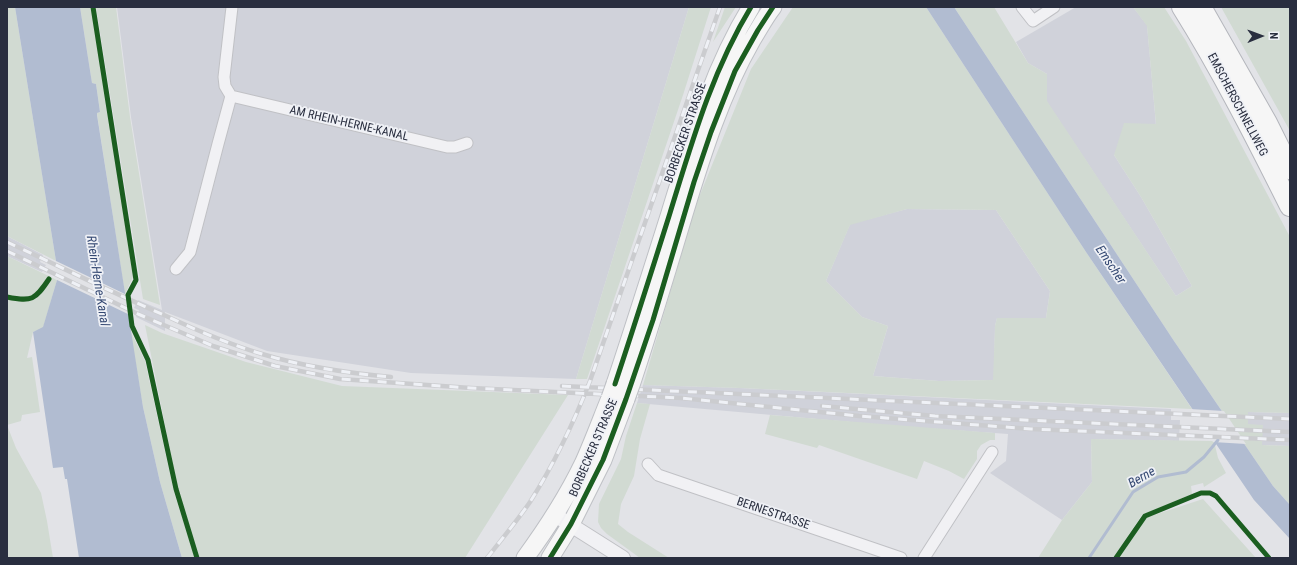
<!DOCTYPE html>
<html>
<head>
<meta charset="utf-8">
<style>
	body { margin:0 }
	#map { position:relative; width:1297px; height:565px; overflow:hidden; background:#e2e3e7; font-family:"Roboto Condensed",sans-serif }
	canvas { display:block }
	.frame { position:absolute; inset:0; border:8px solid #292e3f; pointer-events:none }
	.north { position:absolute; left:1241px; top:16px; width:40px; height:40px; -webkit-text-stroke:3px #eff1f6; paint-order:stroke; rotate:89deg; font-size:11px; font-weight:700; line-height:16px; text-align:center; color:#292e3f }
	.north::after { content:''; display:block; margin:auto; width:14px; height:18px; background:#292e3f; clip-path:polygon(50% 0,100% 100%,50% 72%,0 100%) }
</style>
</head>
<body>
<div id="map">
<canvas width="1297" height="565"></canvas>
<div class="frame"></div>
<div class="north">N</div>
</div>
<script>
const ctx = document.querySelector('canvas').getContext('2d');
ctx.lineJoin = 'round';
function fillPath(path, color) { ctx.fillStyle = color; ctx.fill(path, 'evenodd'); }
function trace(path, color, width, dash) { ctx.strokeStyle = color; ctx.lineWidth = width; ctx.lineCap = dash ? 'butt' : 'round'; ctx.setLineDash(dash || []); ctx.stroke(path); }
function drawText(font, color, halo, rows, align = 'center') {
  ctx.font = font + ' "Roboto Condensed",sans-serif'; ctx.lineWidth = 3.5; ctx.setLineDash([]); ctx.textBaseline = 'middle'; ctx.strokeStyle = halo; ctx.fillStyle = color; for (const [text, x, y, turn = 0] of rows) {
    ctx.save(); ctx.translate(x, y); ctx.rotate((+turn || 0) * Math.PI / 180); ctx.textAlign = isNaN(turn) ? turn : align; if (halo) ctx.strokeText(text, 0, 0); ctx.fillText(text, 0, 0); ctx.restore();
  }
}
fillPath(new Path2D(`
	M117 7H689L576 379 411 373 267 351 165 312V331L136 317 139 310 134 308 138 300 162 310 131 117Z
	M1076 7H1133L1147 25 1156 125 1114 155 1141 197 1192 286 1176 296 1046 101 1047 74 1028 63 1016 42Z
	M907 209 996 210 1050 291 1046 318H997L995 326 994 380 939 381 873 376 888 326 862 317 826 281 850 224Z
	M7 236 43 255 40 262 46 265 42 272 7 256Z
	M643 385 740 388 1171 409V420H1180L1179 441 1091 439 1092 482 1062 520 990 473 1006 461 1008 434 896 426 637 403Z
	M1248 412 1290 413V446L1262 445 1248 424Z`), '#d0d2da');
fillPath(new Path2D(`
	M7 7H15L56 261 7 236Z
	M80 7H92L133 277 125 294 97 114V113L100 112 96 84 92 83Z
	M96 7H116L130 117 160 305 143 299Z
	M689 7H711L683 95 587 379H576Z
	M725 7H736L713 42Z
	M793 7H926L1086 252 1192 409 740 388 643 385 695 207 751 69ZM907 209 996 210 1050 291 1046 318H997L995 326 993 380 939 381 873 376 888 326 862 317 826 281 850 225Z
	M954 7H994L1028 63 1047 74V101L1176 296 1192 286 1141 197 1114 155 1124 123 1156 124 1147 26 1133 7H1164L1186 41 1290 237V413L1248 412V424L1263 425 1262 445 1290 446V505L1273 486 1174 341Z
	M1221 7H1290V131Z
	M7 256 57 280 43 328 33 332 27 358 32 357 40 412 22 415 21 421 7 425Z
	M145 325 162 333 246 362 342 386 568 395 465 558H198L178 490Z
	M130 330 145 361 174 492 195 558H182L160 482 143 407Z
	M637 403 650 404 640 439 634 476 621 504 618 524 628 532 669 558H640L607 534 601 528 598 522 599 504 621 459 626 436Z
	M770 415 995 433V440H990L981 445 977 451V459L964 479 949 471 924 461 917 479 819 445 817 448 765 434Z
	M7 425 16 448 41 493 47 521 53 558H7Z
	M1091 439 1214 441 1218 458 1226 473 1204 487 1203 483 1191 486 1192 494 1142 515 1113 558H1038L1062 520 1092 482Z
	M1203 499 1256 558H1119L1143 522 1148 517Z`), '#d1dad2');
fillPath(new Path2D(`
	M15 7H80L92 83 96 84 100 112 97 113V115L143 407 160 482 182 558H79L67 479H65L63 467 53 468 33 332 43 327 57 280 56 261Z
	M926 7H954L1174 341 1273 486 1290 505V539L1254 500 1086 252Z`), '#b1bcd1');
fillPath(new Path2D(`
	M54 260 127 295 130 315 55 279Z
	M1190 409 1224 411 1246 444 1213 442Z`), '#e2e3e7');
trace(new Path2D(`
	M1089 558 1133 492 1158 477 1186 472 1204 457 1218 440`), '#b1bcd1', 3);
const minor = new Path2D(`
	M1022 7 1033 21 1054 7
	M231 96 447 147H455L467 143
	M176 269 190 252 218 144 231 96 225 86 224 77 232 7
	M648 464 658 475 901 558
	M924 558 992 452`);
const tertiary = new Path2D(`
	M555 515 623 558`);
const primary = new Path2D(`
	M615 384C634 327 652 270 670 213 692 142 712 71 751 7
	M631 385C650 328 667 271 684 214 702 155 721 94 752 40 759 29 765 17 773 7
	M525 558C547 528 567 497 583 464 593 442 601 420 610 398
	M550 558 571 524 603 460 626 399`);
const motorway = new Path2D(`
	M1182 7C1222 71 1256 138 1290 206
	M1201 7 1267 123 1290 169`);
trace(minor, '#c0c1c5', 13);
trace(tertiary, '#c0c1c5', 16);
trace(primary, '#bec0c5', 19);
trace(motorway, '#b4b6bc', 22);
trace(minor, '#f1f1f4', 11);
trace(tertiary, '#f1f1f4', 14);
trace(primary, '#f6f6f6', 17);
trace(motorway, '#f6f6f6', 20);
const rail = new Path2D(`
	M7 242C59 266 111 292 164 315 196 330 228 344 262 354 305 367 347 373 391 377
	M7 251 138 314 213 346 275 366 340 379 471 388 681 398 859 416 1031 429 1290 440
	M562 386 1290 419
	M822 406 935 416 1290 432
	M487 558C501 540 517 521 530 502 554 464 574 422 590 381L720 7`);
trace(rail, '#cbcccf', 4.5);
trace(rail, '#eff1f6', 3, [9]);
const primaryBridge = new Path2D(`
	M610 398 615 384
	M626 399 631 385`);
trace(primaryBridge, '#bec0c5', 19, []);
trace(primaryBridge, '#f6f6f6', 17);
trace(new Path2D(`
	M93 7 136 280 128 295 132 326 148 360 176 489 197 558
	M7 297C32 302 35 300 49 279
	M615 384C634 327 652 270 670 213 692 142 712 71 751 7
	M550 558 571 524 603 460 626 399 653 320 694 182 711 132 735 71 758 30 773 7
	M1116 558 1145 516 1201 493H1210L1216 496 1269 558`), '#1b5e20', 5);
drawText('12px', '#292e3f', '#eff1f6', [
	["EMSCHERSCHNELLWEG",1237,105,62],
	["AM RHEIN-HERNE-KANAL",349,124,13],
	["BORBECKER STRASSE",686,133,-71],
	["BORBECKER STRASSE",594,448,-67],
	["BERNESTRASSE",773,514,19]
]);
drawText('italic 13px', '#344872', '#eff1f6', [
	["Emscher",1110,265,56],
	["Rhein-Herne-Kanal",97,281,81],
	["Berne",1142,478,-30]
]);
</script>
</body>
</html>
